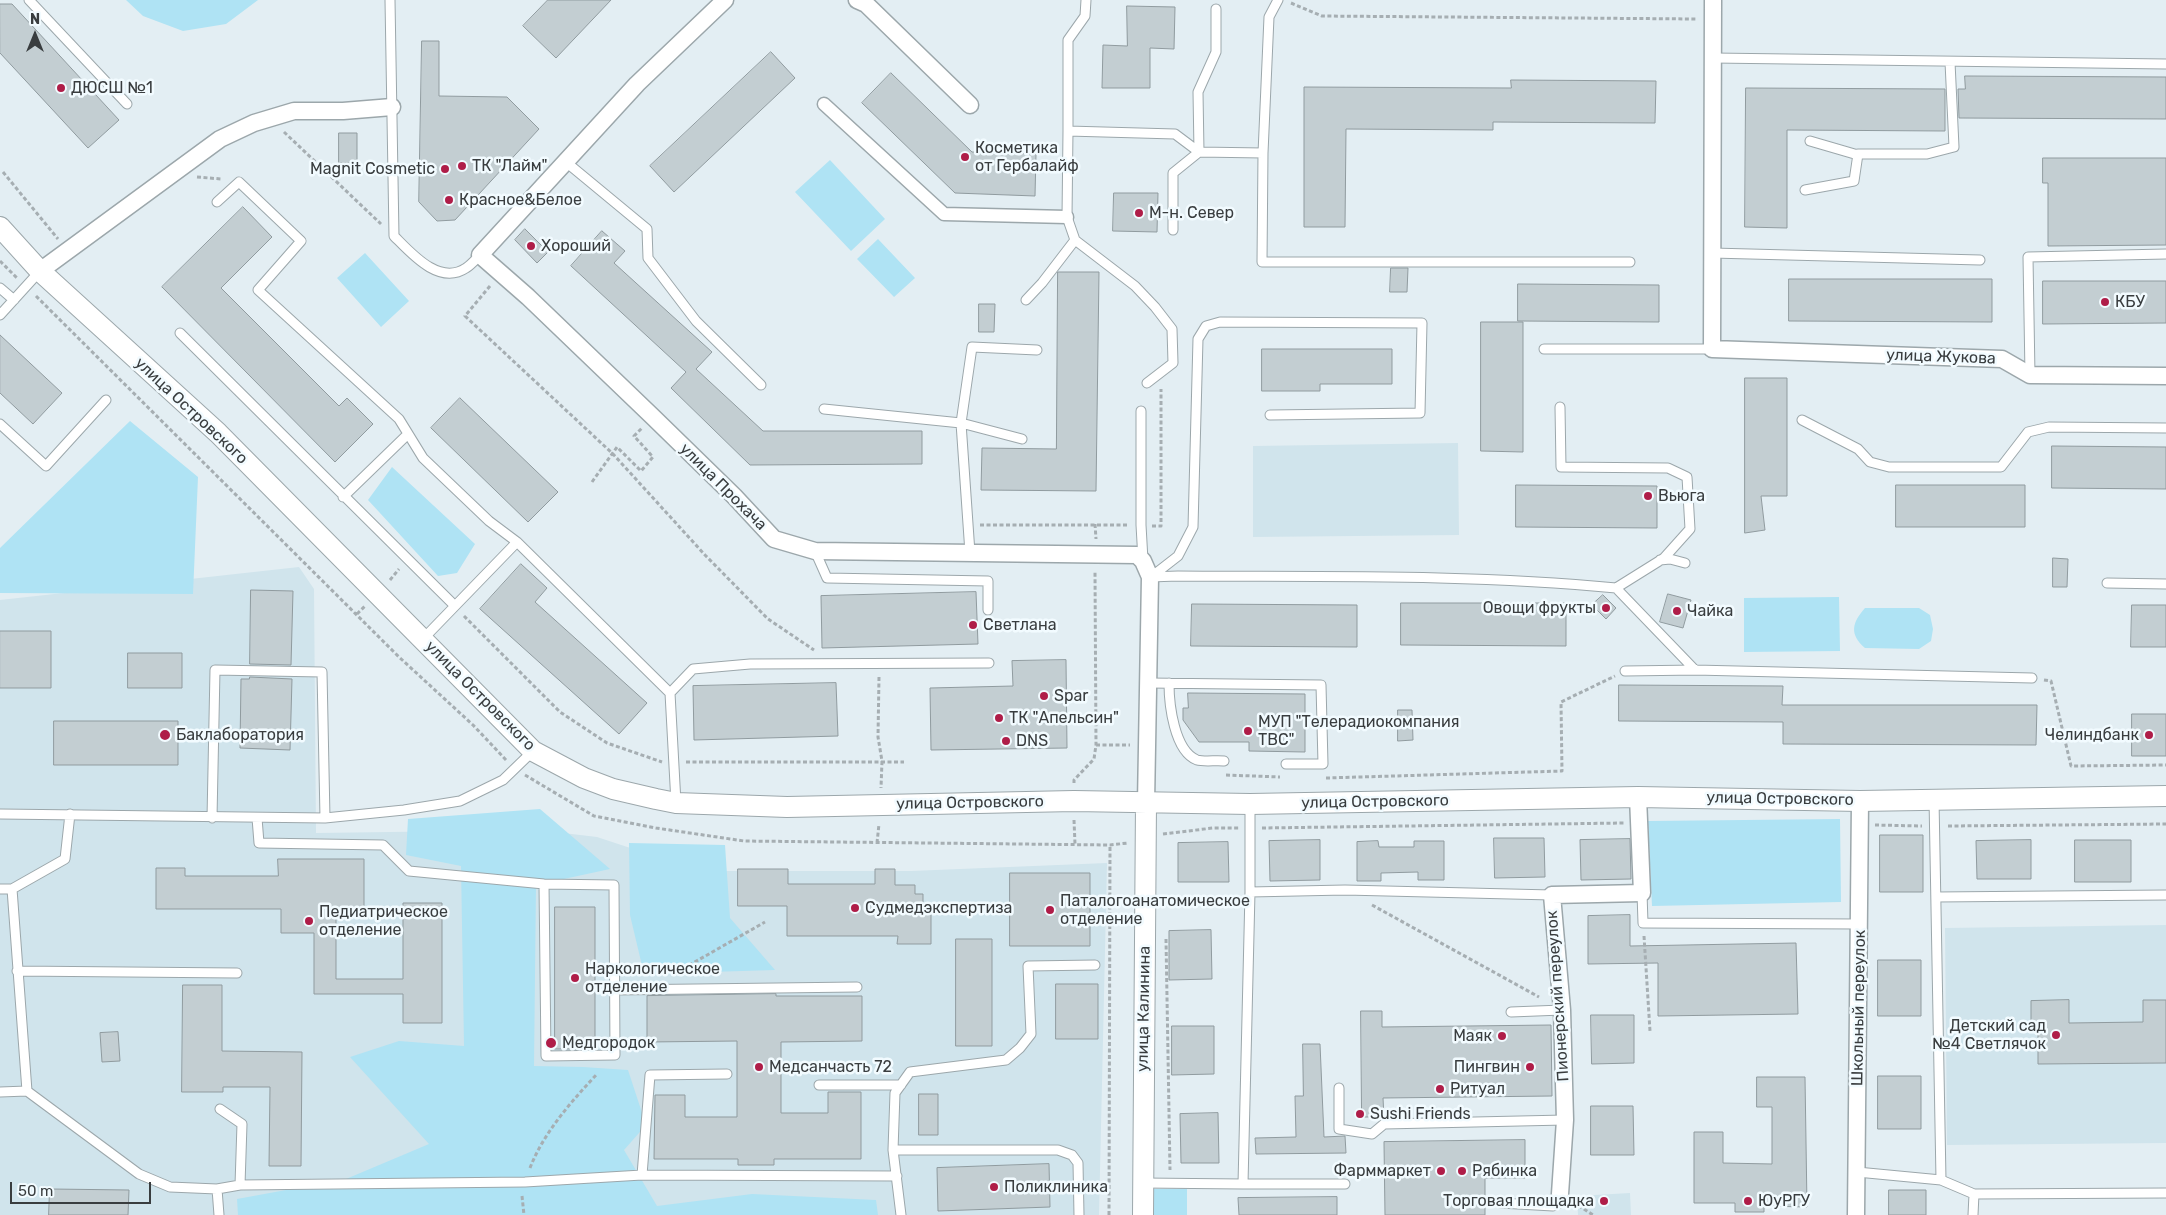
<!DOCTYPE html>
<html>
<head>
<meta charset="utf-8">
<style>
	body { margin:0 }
	#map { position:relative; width:2166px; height:1215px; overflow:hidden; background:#e3eef3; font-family:Rubik,sans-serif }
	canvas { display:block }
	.north { position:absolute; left:10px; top:10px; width:50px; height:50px; -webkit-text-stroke:4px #f2fbff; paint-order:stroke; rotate:0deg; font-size:14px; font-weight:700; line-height:20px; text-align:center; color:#393d3f }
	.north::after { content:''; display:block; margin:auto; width:18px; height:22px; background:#393d3f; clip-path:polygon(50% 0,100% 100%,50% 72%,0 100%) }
	.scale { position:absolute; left:10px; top:1182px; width:141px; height:22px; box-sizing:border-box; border:2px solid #393d3f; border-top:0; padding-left:6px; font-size:15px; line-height:18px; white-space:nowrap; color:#393d3f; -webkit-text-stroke:4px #f2fbff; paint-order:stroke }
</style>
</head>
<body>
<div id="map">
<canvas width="2166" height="1215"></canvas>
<div class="north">N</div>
<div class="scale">50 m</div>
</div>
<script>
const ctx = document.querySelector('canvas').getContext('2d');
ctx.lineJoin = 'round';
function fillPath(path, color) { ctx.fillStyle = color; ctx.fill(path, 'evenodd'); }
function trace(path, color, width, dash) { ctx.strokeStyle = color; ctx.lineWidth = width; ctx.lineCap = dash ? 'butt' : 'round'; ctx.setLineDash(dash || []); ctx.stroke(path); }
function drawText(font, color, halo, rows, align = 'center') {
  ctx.font = font + ' Rubik,sans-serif'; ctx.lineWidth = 5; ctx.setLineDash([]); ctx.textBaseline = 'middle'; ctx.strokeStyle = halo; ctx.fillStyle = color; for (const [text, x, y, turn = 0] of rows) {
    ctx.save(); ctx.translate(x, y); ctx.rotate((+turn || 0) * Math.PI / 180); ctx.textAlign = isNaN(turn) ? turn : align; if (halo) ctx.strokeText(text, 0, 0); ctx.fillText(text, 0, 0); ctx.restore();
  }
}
fillPath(new Path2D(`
	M1458 443 1459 535 1253 537V446Z
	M299 567 314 589 316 833 538 830 597 837 700 871H911L1107 863 1099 1215H0V600Z
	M2166 925V1143L1947 1145 1945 928Z
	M1630 1193 1631 1215H1578L1577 1196Z`), '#d0e4ec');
fillPath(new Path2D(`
	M126 0H258L226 24 183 31 143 16Z
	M830 160 885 219 851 251 795 192Z
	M878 239 915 278 894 297 857 259Z
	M365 253 409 301 381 327 337 278Z
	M130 421 198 477 193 594 0 593V548Z
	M392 467 475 544 457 573 438 576 368 500Z
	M1839 597 1840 651 1744 652V598Z
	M1865 608H1919L1930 615 1933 629 1931 641 1919 649 1865 648C1849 634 1852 623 1865 608Z
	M540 809 610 869 536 885 534 1066 583 1067 628 1070 646 1125 624 1150 657 1206 752 1194 876 1200 878 1215H238L237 1199 346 1179 429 1144 350 1057 399 1041 464 1046 461 866 406 855 408 819Z
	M1840 819 1841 902 1652 906 1648 821Z
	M629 843 725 845 730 918 775 970 644 974 630 915Z
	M1154 1189H1187V1215H1154Z`), '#afe3f4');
const building = new Path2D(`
	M548 0H611L556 58 523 26Z
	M0 4H12L119 120 88 148 0 53Z
	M1127 6 1175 7 1174 49 1150 48V88H1102L1103 45 1127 46Z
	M422 41H439V96L507 97 539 129 455 220 437 221 419 202Z
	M771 52 795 78 674 192 650 166Z
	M891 73 972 152 1036 154 1035 196 955 193 862 103Z
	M1965 76 2166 77V119L1959 118 1958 89H1965Z
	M1511 80 1656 81 1655 123 1493 122V130L1346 129 1345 227H1304V87L1511 88Z
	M1746 88 1945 89V131L1787 130V228L1745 227Z
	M339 133H357V163H339Z
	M2043 158H2166V245L2048 246V183H2043Z
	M1114 193H1158L1157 232 1113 231Z
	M243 207 272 237 221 288 339 406 347 398 373 424 335 462 162 287Z
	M525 229 548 252 537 263 515 240Z
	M602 231 625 251 614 263 712 352 696 369 763 431H922V464L750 465 671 388 686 372 571 266Z
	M1391 268H1408L1407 292H1390Z
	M1058 272H1099L1096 491 981 490 982 448 1056 449Z
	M1789 279H1992V322L1789 321Z
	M2043 281H2166V323L2043 324Z
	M1518 284 1659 285V322L1518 321Z
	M979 304H995L994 332H979Z
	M1481 322H1523V452L1481 451Z
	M0 335 62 393 33 424 0 393Z
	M1262 349H1392V384H1320V391H1262Z
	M1745 378H1787V496H1761L1765 530 1745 533Z
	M460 398 558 492 528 522 431 428Z
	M2052 446 2166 447V489L2052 488Z
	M1516 485 1657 486V528L1516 527Z
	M1896 485H2025V527H1896Z
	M2053 558 2068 559 2067 587H2053Z
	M521 564 547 588 535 602 647 703 619 734 480 609Z
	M251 590 293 591 291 665 250 664Z
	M976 592 978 644 822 648 821 596Z
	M1668 594 1691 600 1683 628 1660 622Z
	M1603 595 1616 608 1606 619 1592 605Z
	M1401 603H1566V646L1401 645Z
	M1192 604 1357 605V647L1191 646Z
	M2132 605H2166V647H2131Z
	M0 631H51V688H0Z
	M128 653H182V688H128Z
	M1066 660 1067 748 931 750 930 688 1013 686 1012 661Z
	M250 677 292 679 290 750 240 748 241 679H249Z
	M836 683 838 736 694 740 693 686Z
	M1619 685 1783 686 1782 705H2037L2036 745 1783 744V722L1619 721Z
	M1188 693 1305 694V752L1249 751V742H1199L1183 720V708H1188Z
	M1398 710H1412L1413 740 1398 741Z
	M2132 714H2166V756H2132Z
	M54 721H178V765H54Z
	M1880 835H1923V892H1880Z
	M1494 838H1544L1545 877 1495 878Z
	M1630 839 1631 879 1581 880 1580 840Z
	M1320 840V880L1270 881 1269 841Z
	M2031 840V879H1977L1976 841Z
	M2075 840H2131V882H2075Z
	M1378 841 1379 847H1414V841H1444V880H1418V872L1381 873V881H1357V842Z
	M1228 842 1229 882H1178V843Z
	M278 859H364V909H336V979H403V903H442V1023H403V994H314V933H281V909H156V868H185V876H278Z
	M738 869H788V884H875V869H895V885H915V894H923V911H931V944H897L898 936H787V906H738Z
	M1010 873H1090V946H1010Z
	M555 907H595V1049H555Z
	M1630 915V946L1796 943 1798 1014 1658 1016V963L1588 964V916Z
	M1211 930 1212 979 1169 980V931Z
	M956 939H992V1046H956Z
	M1878 960H1921V1016H1878Z
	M1056 984H1098V1039H1056Z
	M183 985H222V1051L302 1052 301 1166H269L270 1087H223V1092H182Z
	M776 994V996H862V1041L781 1042V1113H828V1092H861V1159H774V1165H738V1159H654L655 1095H685V1117H737V1041L647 1042V996Z
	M2069 1000V1023L2143 1022V1000H2166V1063L2038 1064V1023H2031V1001Z
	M1361 1011H1382V1027L1551 1025 1552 1096 1383 1098 1384 1117H1362Z
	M1591 1015H1634V1063L1592 1064Z
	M1172 1026H1214V1074L1172 1075Z
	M118 1032 120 1061 102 1062 100 1033Z
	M1303 1044H1320L1324 1137 1345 1136 1346 1153 1256 1154 1255 1138 1296 1137 1295 1096H1303Z
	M1878 1076H1921V1129H1878Z
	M1757 1077H1805L1807 1207 1764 1206V1212H1735V1203H1694V1132H1723V1163L1772 1164V1107H1757Z
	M919 1094H938V1135H919Z
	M1591 1106H1633L1634 1155H1591Z
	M1218 1113 1219 1163H1181L1180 1114Z
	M1525 1140V1178H1485V1215H1385L1384 1142Z
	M1049 1164 1050 1207 938 1211 937 1168Z
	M50 1189 129 1190 128 1215H49Z
	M1889 1190H1926V1215H1889Z
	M1337 1197V1215H1239L1238 1198Z`);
fillPath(building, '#c3ced2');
trace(building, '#909b9f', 1);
const service = new Path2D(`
	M29 0 127 104
	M390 0 394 236C411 253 439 286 466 268 471 265 476 259 480 255
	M1713 58 2166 64
	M1068 131V40L1085 16 1086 0
	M1810 141 1858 155
	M1263 153 1262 262H1630
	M566 162 647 229 648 258 696 321 761 385
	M1805 190 1854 181 1858 154H1927L1954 147 1950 62
	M217 202 239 182 301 241 258 290 399 419 423 458 489 521 517 542 670 693 676 803
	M1173 230V173L1199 152 1198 92 1216 52V9
	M1075 240 1135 286 1155 307 1172 329 1173 363 1147 383
	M1712 253 1980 260
	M0 288 14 300
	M1026 300 1042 283 1075 240 1067 217 1068 131 1175 134 1199 152 1263 153 1269 17 1278 0
	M0 315 40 271
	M180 333 455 606
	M1544 349H1712
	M2030 375 2028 257 2166 254
	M1560 407 1561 467 1668 468 1687 477 1690 529 1664 558 1616 588
	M824 409 961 423 1022 439
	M1141 411V525L1143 560
	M1802 420 1858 449 1870 462 1889 467H2001L2028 432 2049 427 2166 428
	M0 424 46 466 106 400
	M343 497 408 434
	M815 551 827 578 988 581V610
	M970 553 961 423 972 347 1037 350
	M1660 560 1670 559 1685 563
	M1150 577 1178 576C1324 577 1470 574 1616 588L1695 670 2032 678
	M1151 577 1178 556 1193 527 1198 339 1206 326 1220 322 1422 323 1420 413 1270 415
	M2107 583 2166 584
	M423 639 517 542
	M1625 671 1697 670
	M1148 683 1321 685 1323 764H1286
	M1169 683C1169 704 1174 751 1197 760 1204 762 1217 760 1224 761
	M670 693 693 669 750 664 989 663
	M1934 799 1941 1180
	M0 814 325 818 404 810 460 801 503 780 533 751
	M212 818 215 670 322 672 325 818
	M257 818 259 843 383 845 409 871 544 884 614 885 615 1055 546 1056 544 884
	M0 889H12
	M1250 892 1345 890 1552 895
	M1642 893 1643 923 1860 924
	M1936 897 2166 895
	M17 971 237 973
	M615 990 857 987
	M1511 1012 1562 1010
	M819 1085H901
	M1339 1088V1129L1372 1134 1384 1124 1565 1120
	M27 1091 12 889 65 859 70 814
	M0 1092 27 1091 139 1174 170 1187 217 1189 240 1185 525 1182 642 1175 897 1176
	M220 1109 242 1124 240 1185
	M893 1150H1058L1072 1155 1078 1163 1079 1215
	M1857 1172 1941 1180 1974 1194 1973 1215
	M642 1175 650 1075 727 1074
	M1143 1183 1243 1184 1250 892V804
	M1243 1184H1345
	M217 1189 219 1215
	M1974 1194 2166 1193
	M1500 1203 1553 1206 1560 1203V1194
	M901 1215 893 1150 895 1093 910 1072 1006 1060 1020 1048 1031 1034 1028 966 1095 965`);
const pedestrian = new Path2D(`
	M824 104 944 214 1067 217`);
const minor = new Path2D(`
	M725 0 637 84 480 255 528 297 653 417 734 496 774 539 815 551 1137 555 1143 561 1150 577 1146 803
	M857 0 866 4 970 105
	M1713 0 1712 349 2002 359 2030 375 2166 376
	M40 271 220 139 254 123 294 111H343L392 107
	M1560 1194 1565 1120 1562 1010 1552 895 1642 893 1638 797
	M1856 1215 1860 801`);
const tertiary = new Path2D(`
	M0 227 40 271 218 433 533 751 584 778 613 789 656 799 676 803 787 807 1074 801 1250 804 1638 797 1860 801 2166 796
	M1143 1215 1146 803`);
trace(service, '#9ca7ab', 11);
trace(pedestrian, '#9ca7ab', 15);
trace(minor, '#9ca7ab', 19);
trace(tertiary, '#9ca7ab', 22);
trace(new Path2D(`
	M1291 3 1322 16 1697 19
	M284 132 381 224
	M3 172 58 239
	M197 177 221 179
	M0 261 17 278
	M490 286 465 316 613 454 705 555 768 619 814 650
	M36 296 399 657 473 725 507 761
	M592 482 617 447 641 471 653 457 634 436 642 428
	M1095 524 1096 539
	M980 525H1129
	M1152 526H1161V389
	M390 580 399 569
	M357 614 365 606
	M464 616 560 712 607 743 662 762
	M879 677 878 737 882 761 881 788
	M2044 680 2051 681 2071 766 2166 765
	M1096 745H1130
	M686 762H904
	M525 775 594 816 656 828 744 841 1110 845 1128 843
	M1226 775 1280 777
	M1326 778 1562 771 1561 702 1615 676
	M1074 783V780L1094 759 1096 745 1095 571
	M1074 820 1075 844
	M1875 825 1922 826
	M1948 826 2166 824
	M1262 828 1624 823
	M1163 834 1213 828H1239
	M877 843 879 824
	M1372 905 1539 997
	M1644 936 1650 1031
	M1166 939 1170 1170
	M672 975 765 922
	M530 1168C544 1132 571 1102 597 1074
	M522 1196 524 1215
	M1573 1202 1593 1215
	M1109 1215 1110 845`), '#a6aeb2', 3, [4, 2.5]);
trace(service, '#fff', 9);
trace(pedestrian, '#fff', 12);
trace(minor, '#fff', 16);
trace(tertiary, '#fff', 20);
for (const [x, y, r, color] of [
	[61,88,5,"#af1d48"],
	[965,157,5,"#af1d48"],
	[462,166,5,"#af1d48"],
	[445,169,5,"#af1d48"],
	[449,200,5,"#af1d48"],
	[1139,213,5,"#af1d48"],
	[531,246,5,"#af1d48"],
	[2105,302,5,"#af1d48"],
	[1648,496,5,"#af1d48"],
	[1606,608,5,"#af1d48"],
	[1677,611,5,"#af1d48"],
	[973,625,5,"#af1d48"],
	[1044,696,5,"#af1d48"],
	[999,718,5,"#af1d48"],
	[1248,731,5,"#af1d48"],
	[165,735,6,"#af1d48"],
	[2149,735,5,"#af1d48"],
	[1006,741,5,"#af1d48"],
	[855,908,5,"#af1d48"],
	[1050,910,5,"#af1d48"],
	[309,921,5,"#af1d48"],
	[575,978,5,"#af1d48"],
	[2056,1035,5,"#af1d48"],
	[1502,1036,5,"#af1d48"],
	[551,1043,6,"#af1d48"],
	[759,1067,5,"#af1d48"],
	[1530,1067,5,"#af1d48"],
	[1440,1089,5,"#af1d48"],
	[1360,1114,5,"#af1d48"],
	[1441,1171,5,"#af1d48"],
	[1462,1171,5,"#af1d48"],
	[994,1187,5,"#af1d48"],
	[1604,1201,5,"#af1d48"],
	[1748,1201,5,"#af1d48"]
]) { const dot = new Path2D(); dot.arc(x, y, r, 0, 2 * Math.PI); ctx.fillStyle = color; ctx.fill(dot); trace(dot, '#f2fbff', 2); }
drawText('16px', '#393d3f', '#f2fbff', [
	["ДЮСШ №1",71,88],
	["Косметика",975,148],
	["от Гербалайф",975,166],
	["ТК \"Лайм\"",472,166],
	["Magnit Cosmetic",435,169,"right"],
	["Красное&Белое",459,200],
	["М-н. Север",1149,213],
	["Хороший",541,246],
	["КБУ",2115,302],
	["Вьюга",1658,496],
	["Овощи фрукты",1596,608,"right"],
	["Чайка",1687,611],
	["Светлана",983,625],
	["Spar",1054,696],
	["ТК \"Апельсин\"",1009,718],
	["МУП \"Телерадиокомпания",1258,722],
	["ТВС\"",1258,740],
	["Баклаборатория",176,735],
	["Челиндбанк",2139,735,"right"],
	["DNS",1016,741],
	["Паталогоанатомическое",1060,901],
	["отделение",1060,919],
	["Судмедэкспертиза",865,908],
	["Педиатрическое",319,912],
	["отделение",319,930],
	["Наркологическое",585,969],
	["отделение",585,987],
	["Детский сад",2046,1026,"right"],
	["№4 Светлячок",2046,1044,"right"],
	["Маяк",1492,1036,"right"],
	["Медгородок",562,1043],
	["Медсанчасть 72",769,1067],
	["Пингвин",1520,1067,"right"],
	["Ритуал",1450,1089],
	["Sushi Friends",1370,1114],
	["Фарммаркет",1431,1171,"right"],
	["Рябинка",1472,1171],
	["Поликлиника",1004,1187],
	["Торговая площадка",1594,1201,"right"],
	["ЮуРГУ",1758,1201]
], 'left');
drawText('16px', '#393d3f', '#f2fbff', [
	["улица Жукова",1941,357,2],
	["улица Островского",191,411,43],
	["улица Прохача",723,487,45],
	["улица Островского",480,696,45],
	["улица Островского",1780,799,1],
	["улица Островского",1375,802,-1],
	["улица Островского",970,803,-1],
	["Пионерский переулок",1558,996,-94],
	["Школьный переулок",1859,1008,-89],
	["улица Калинина",1144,1009,-89]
]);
</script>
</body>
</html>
